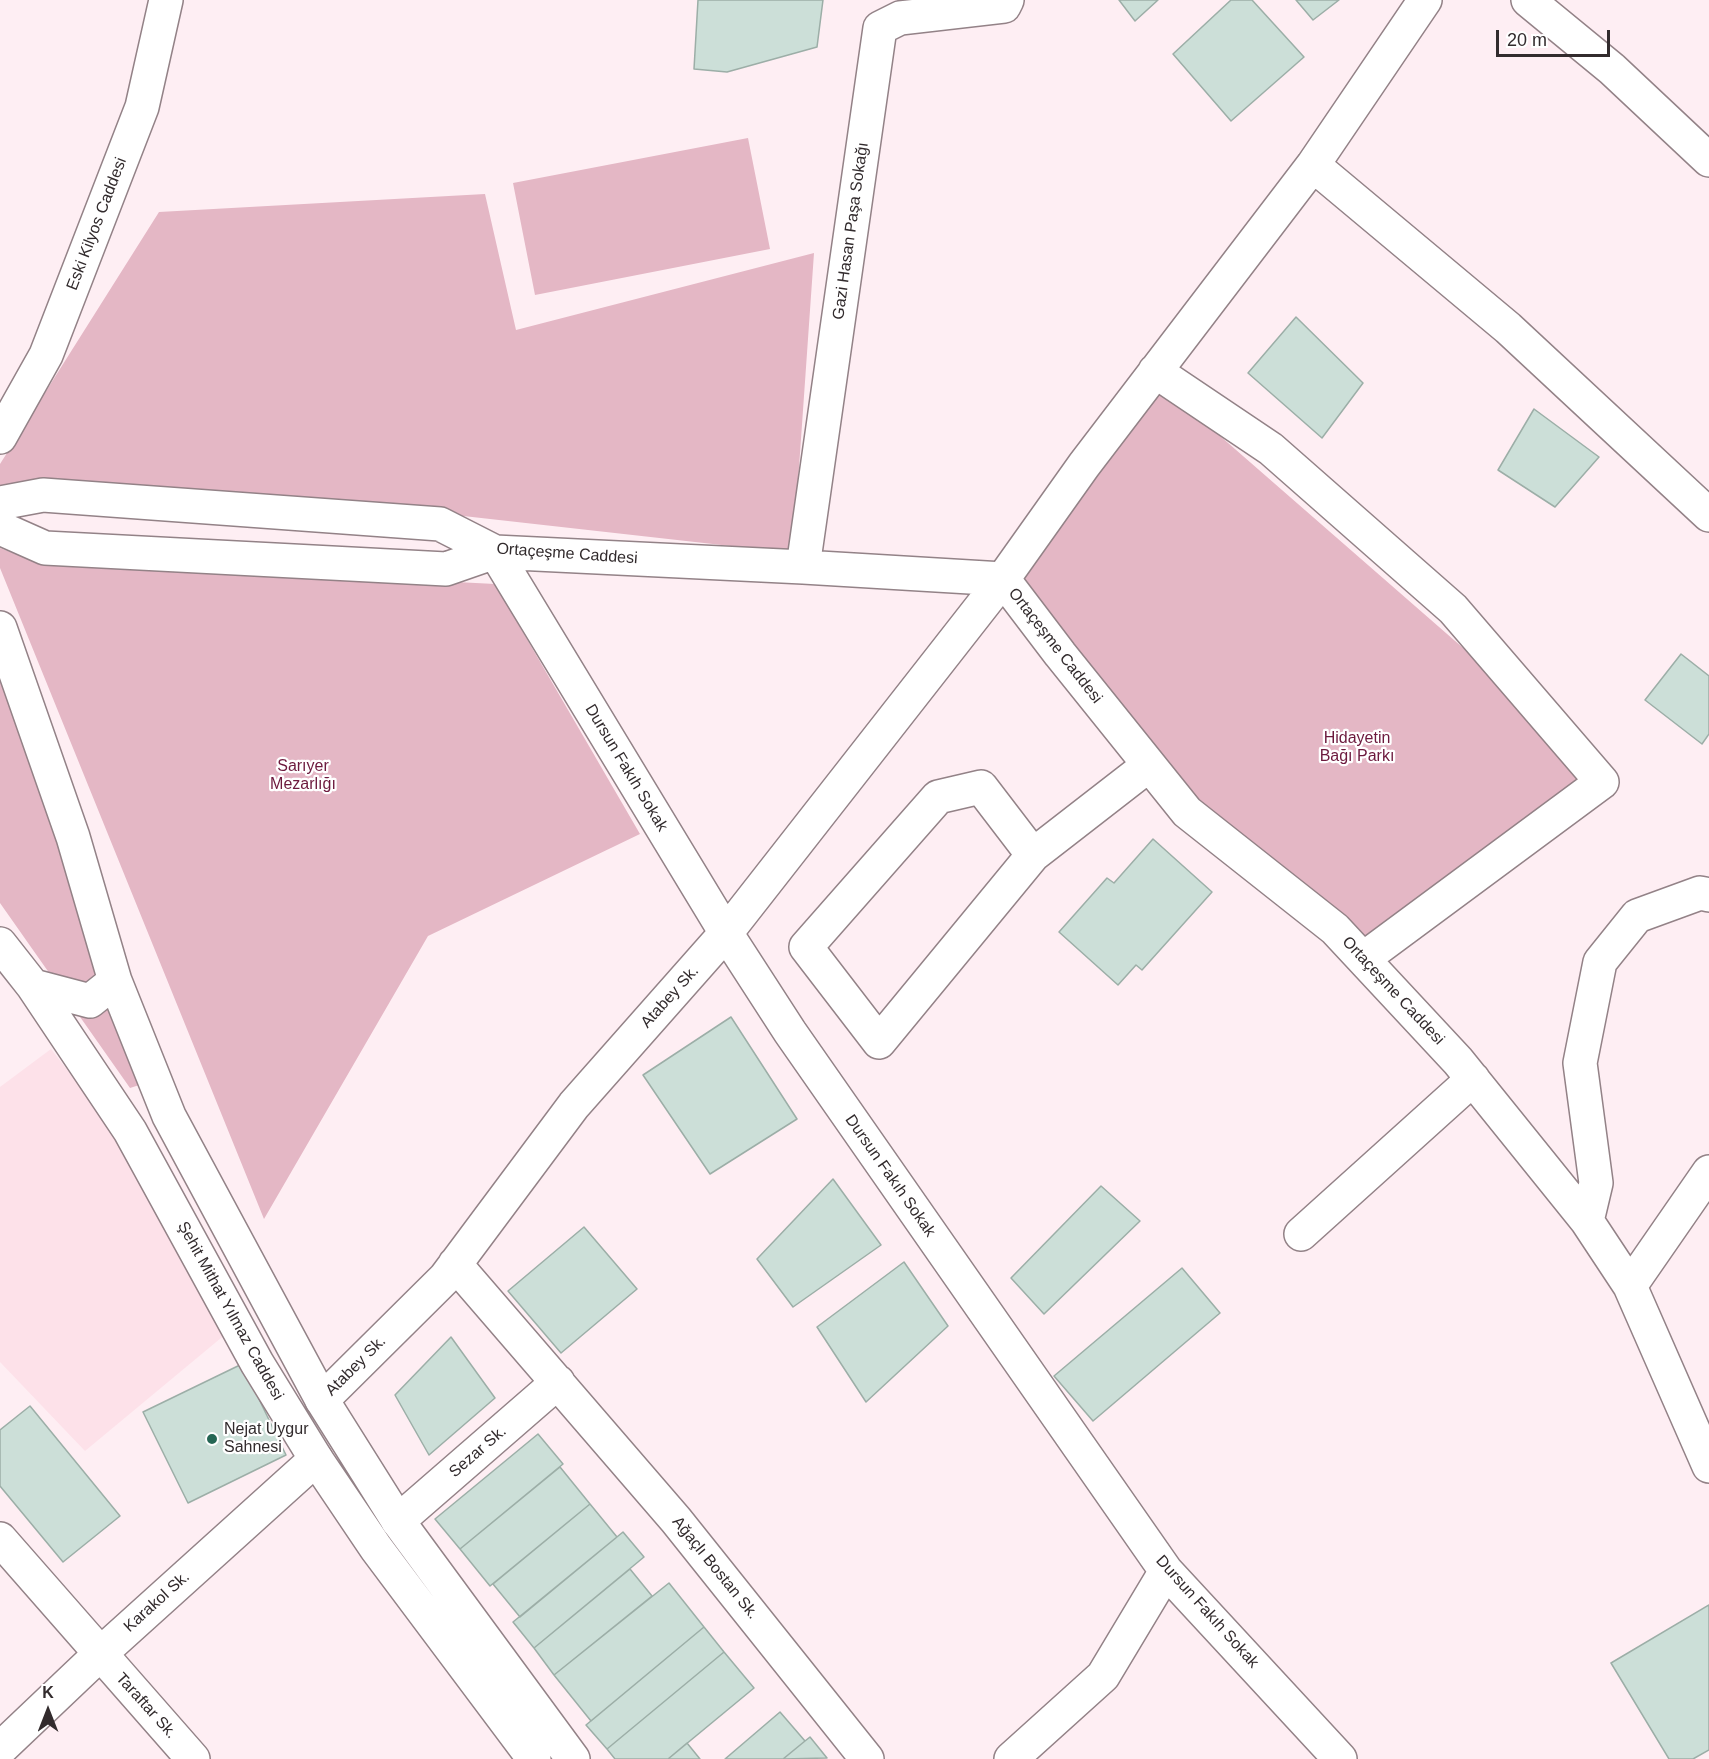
<!DOCTYPE html>
<html>
<head>
<meta charset="utf-8">
<style>
	body { margin:0 }
	#map { position:relative; width:1709px; height:1759px; overflow:hidden; background:#feeef3; font-family:Arial,sans-serif }
	canvas { display:block }
	.north { position:absolute; left:18px; top:1681px; width:60px; height:60px; -webkit-text-stroke:4px #fff; paint-order:stroke; rotate:0deg; font-size:16px; font-weight:700; line-height:24px; text-align:center; color:#322b2d }
	.north::after { content:''; display:block; margin:auto; width:21px; height:27px; background:#322b2d; clip-path:polygon(50% 0,100% 100%,50% 72%,0 100%) }
	.scale { position:absolute; left:1496px; top:30px; width:114px; height:27px; box-sizing:border-box; border:3px solid #322b2d; border-top:0; padding-left:8px; font-size:18px; line-height:21px; white-space:nowrap; color:#322b2d; -webkit-text-stroke:4px #fff; paint-order:stroke }
</style>
</head>
<body>
<div id="map">
<canvas width="1709" height="1759"></canvas>
<div class="north">K</div>
<div class="scale">20 m</div>
</div>
<script>
const ctx = document.querySelector('canvas').getContext('2d');
ctx.lineJoin = 'round';
function fillPath(path, color) { ctx.fillStyle = color; ctx.fill(path, 'evenodd'); }
function trace(path, color, width, dash) { ctx.strokeStyle = color; ctx.lineWidth = width; ctx.lineCap = dash ? 'butt' : 'round'; ctx.setLineDash(dash || []); ctx.stroke(path); }
function drawText(font, color, halo, rows, align = 'center') {
  ctx.font = font + ' Arial,sans-serif'; ctx.lineWidth = 4.5; ctx.setLineDash([]); ctx.textBaseline = 'middle'; ctx.strokeStyle = halo; ctx.fillStyle = color; for (const [text, x, y, turn = 0] of rows) {
    ctx.save(); ctx.translate(x, y); ctx.rotate((+turn || 0) * Math.PI / 180); ctx.textAlign = isNaN(turn) ? turn : align; if (halo) ctx.strokeText(text, 0, 0); ctx.fillText(text, 0, 0); ctx.restore();
  }
}
fillPath(new Path2D(`
	M51 1049 143 1167 227 1333 85 1451 0 1362V1087Z`), '#fde1e9');
fillPath(new Path2D(`
	M748 138 770 249 535 295 513 183Z
	M485 194 516 330 814 253 793 553 401 509 0 493V464L159 212Z
	M1157 381 1470 654 1583 777 1361 943 1186 790 1014 579Z
	M0 548 31 560 495 584 640 834 428 936 264 1219 0 568Z
	M0 646 167 1076 130 1088 0 903Z`), '#e4b7c5');
const building = new Path2D(`
	M698 0H823L817 47 727 72 694 69Z
	M1119 0H1158L1135 21Z
	M1231 0H1252L1304 57 1231 121 1173 54Z
	M1296 0H1339L1313 20Z
	M1296 317 1363 383 1322 438 1248 373Z
	M1534 409 1599 457 1555 507 1498 470Z
	M1681 654 1709 676V734L1702 744 1645 700Z
	M1153 839 1212 892 1142 970 1136 965 1118 985 1059 932 1107 878 1114 883Z
	M731 1017 797 1119 710 1174 643 1075Z
	M833 1179 881 1245 793 1307 757 1259Z
	M1101 1186 1140 1221 1044 1314 1011 1278Z
	M584 1227 637 1289 561 1353 508 1291Z
	M904 1262 948 1326 866 1402 817 1327Z
	M1182 1268 1220 1313 1093 1421 1054 1376Z
	M451 1337 495 1398 429 1455 395 1395Z
	M242 1364 286 1455 188 1503 143 1412Z
	M30 1406 120 1516 63 1562 0 1486V1430Z
	M538 1434 563 1464 460 1549 435 1519Z
	M560 1467 590 1504 490 1586 460 1549Z
	M590 1504 617 1537 520 1617 493 1584Z
	M623 1532 644 1557 534 1648 513 1622Z
	M630 1569 652 1596 554 1675 534 1648Z
	M669 1583 704 1627 591 1721 554 1675Z
	M1709 1605V1750L1693 1759H1669L1611 1663Z
	M704 1627 724 1652 607 1749 586 1725Z
	M724 1652 754 1688 668 1759H615L607 1749Z
	M780 1712 805 1741 783 1759H725Z
	M810 1737 827 1758 783 1759 805 1741Z
	M687 1743 700 1759H668Z`);
fillPath(building, '#ccdfd8');
trace(building, '#9caea7', 1.5);
const street = new Path2D(`
	M1528 0 1612 69 1709 160
	M1313 165 1508 328 1709 515
	M1155 371 1271 449 1453 609 1602 782 1363 959
	M0 503 43 495 440 524 495 552 803 567 1003 579 1060 654 1187 812 1335 929 1458 1061 1587 1221 1630 1286 1709 1466
	M0 528 45 548 446 569 495 552
	M495 552 726 933 790 1032 1166 1571 1340 1759
	M803 567 880 28 900 18 1004 6 1007 0
	M1033 855 879 1042 806 947 938 797 981 787 1033 855 1149 765
	M1587 1221 1596 1183 1580 1063 1600 962 1637 916 1700 893 1709 895
	M1301 1234 1473 1079
	M455 1264 676 1520 867 1759
	M1630 1286 1709 1172
	M322 1400 445 1278 574 1105 726 933 1003 579 1084 465 1313 165 1425 0
	M398 1521 558 1382
	M0 1539 193 1759
	M0 1749 100 1654 316 1459
	M1011 1759 1103 1676 1166 1571`);
const secondary = new Path2D(`
	M0 437 46 355 142 107 166 0`);
const primary = new Path2D(`
	M0 628 73 837 115 981 169 1116 322 1400 398 1521 573 1759
	M0 944 33 986 130 1131 257 1363 316 1459 376 1548 534 1759
	M33 986 90 1001 115 981`);
trace(street, '#938287', 36);
trace(secondary, '#938287', 36);
trace(primary, '#938287', 36);
trace(street, '#fff', 33);
trace(secondary, '#fff', 33);
trace(primary, '#fff', 33);
for (const [x, y, r, color] of [
	[212,1439,6,"#256654"]
]) { const dot = new Path2D(); dot.arc(x, y, r, 0, 2 * Math.PI); ctx.fillStyle = color; ctx.fill(dot); trace(dot, '#fff', 2); }
drawText('16px', '#322b2d', '#fff', [
	["Eski Kilyos Caddesi",97,224,-69],
	["Gazi Hasan Paşa Sokağı",851,231,-82],
	["Ortaçeşme Caddesi",567,554,4],
	["Ortaçeşme Caddesi",1055,646,52],
	["Dursun Fakıh Sokak",626,768,59],
	["Ortaçeşme Caddesi",1393,991,47],
	["Atabey Sk.",670,997,-48],
	["Dursun Fakıh Sokak",890,1176,55],
	["Şehit Mithat Yılmaz Caddesi",230,1311,61],
	["Atabey Sk.",356,1366,-45],
	["Sezar Sk.",478,1452,-41],
	["Ağaçlı Bostan Sk.",715,1568,51],
	["Karakol Sk.",157,1602,-42],
	["Dursun Fakıh Sokak",1207,1612,48],
	["Taraftar Sk.",146,1706,48]
]);
drawText('16px', '#6c193d', '#fff', [
	["Hidayetin",1357,739],
	["Bağı Parkı",1357,757],
	["Sarıyer",303,767],
	["Mezarlığı",303,785]
]);
drawText('16px', '#322b2d', '#fff', [
	["Nejat Uygur",224,1430],
	["Sahnesi",224,1448]
], 'left');
</script>
</body>
</html>
